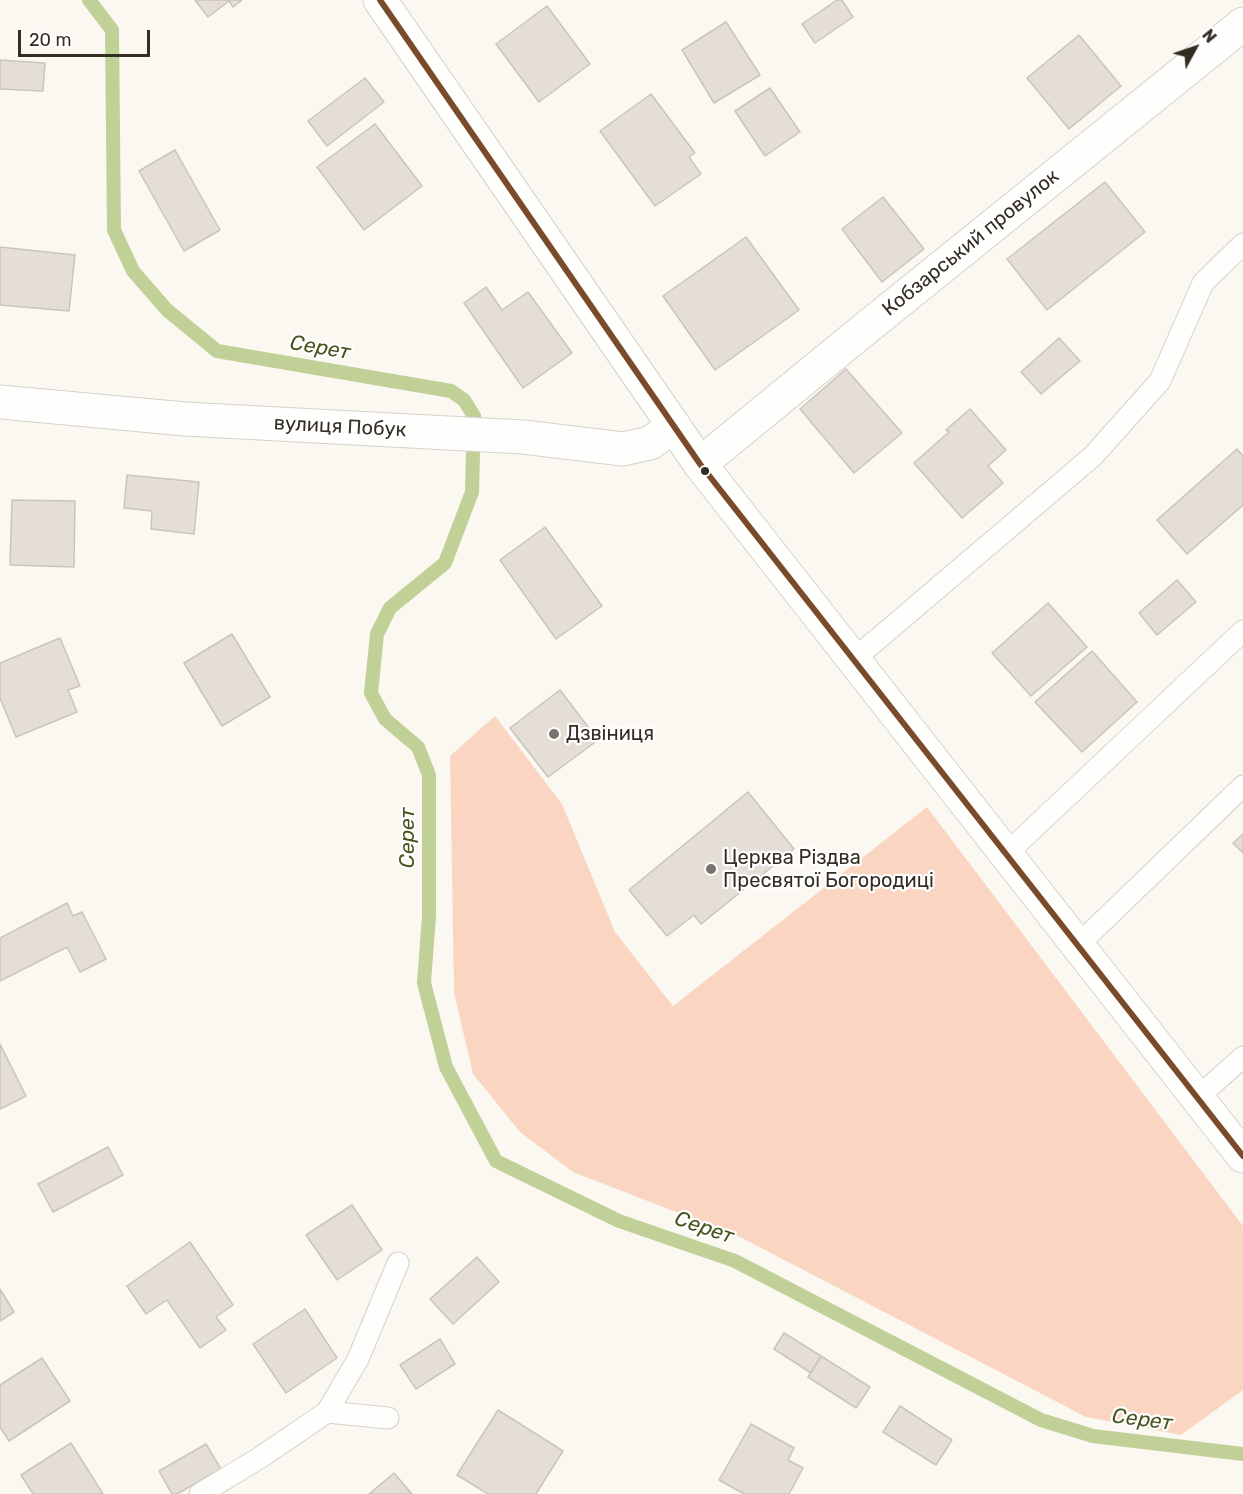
<!DOCTYPE html>
<html>
<head>
<meta charset="utf-8">
<style>
	body { margin:0 }
	#map { position:relative; width:1243px; height:1494px; overflow:hidden; background:#fbf8f2; font-family:Rubik,sans-serif }
	canvas { display:block }
	.north { position:absolute; left:1165px; top:18px; width:60px; height:60px; -webkit-text-stroke:4px #fff; paint-order:stroke; rotate:50deg; font-size:16px; font-weight:700; line-height:24px; text-align:center; color:#332d23 }
	.north::after { content:''; display:block; margin:auto; width:21px; height:27px; background:#332d23; clip-path:polygon(50% 0,100% 100%,50% 72%,0 100%) }
	.scale { position:absolute; left:18px; top:30px; width:132px; height:27px; box-sizing:border-box; border:3px solid #332d23; border-top:0; padding-left:8px; font-size:18px; line-height:21px; white-space:nowrap; color:#332d23; -webkit-text-stroke:4px #fff; paint-order:stroke }
</style>
</head>
<body>
<div id="map">
<canvas width="1243" height="1494"></canvas>
<div class="north">N</div>
<div class="scale">20 m</div>
</div>
<script>
const ctx = document.querySelector('canvas').getContext('2d');
ctx.lineJoin = 'round';
function fillPath(path, color) { ctx.fillStyle = color; ctx.fill(path, 'evenodd'); }
function trace(path, color, width, dash) { ctx.strokeStyle = color; ctx.lineWidth = width; ctx.lineCap = dash ? 'butt' : 'round'; ctx.setLineDash(dash || []); ctx.stroke(path); }
function drawText(font, color, halo, rows, align = 'center') {
  ctx.font = font + ' Rubik,sans-serif'; ctx.lineWidth = 4.5; ctx.setLineDash([]); ctx.textBaseline = 'middle'; ctx.strokeStyle = halo; ctx.fillStyle = color; for (const [text, x, y, turn = 0] of rows) {
    ctx.save(); ctx.translate(x, y); ctx.rotate((+turn || 0) * Math.PI / 180); ctx.textAlign = isNaN(turn) ? turn : align; if (halo) ctx.strokeText(text, 0, 0); ctx.fillText(text, 0, 0); ctx.restore();
  }
}
fillPath(new Path2D(`
	M495 716 562 804 615 932 673 1006 927 807 1243 1226V1390L1181 1435 1086 1417 740 1237 573 1172 520 1132 473 1074 454 993 450 756Z`), '#fad6c2');
trace(new Path2D(`
	M89 0 112 30 114 230 133 271 167 310 217 351 451 391 464 400 474 416 472 492 445 563 390 608 377 634 371 693 385 719 418 747 429 775V916L424 983 446 1067 496 1161 619 1221 735 1261 1041 1420 1093 1436 1243 1454`), '#c1d097', 14);
const building = new Path2D(`
	M195 0H242L233 7 229 1 208 17Z
	M837 0H842L853 17 815 43 802 24Z
	M547 6 590 64 539 102 496 44Z
	M726 22 760 75 714 103 682 50Z
	M1079 35 1121 86 1069 129 1027 78Z
	M0 60 45 63 43 91 0 89Z
	M365 78 384 102 327 146 308 121Z
	M770 88 800 132 765 156 735 111Z
	M651 94 695 153 689 157 701 174 655 206 600 131Z
	M375 124 422 186 364 230 317 167Z
	M175 150 220 230 184 251 139 171Z
	M1105 182 1145 232 1047 310 1007 259Z
	M883 197 924 249 882 282 842 229Z
	M746 237 799 310 715 370 663 296Z
	M0 247 75 255 69 311 0 305Z
	M486 287 502 310 528 292 572 353 523 388 464 303Z
	M1059 338 1080 361 1041 394 1021 372Z
	M846 369 902 433 854 473 800 409Z
	M970 409 1006 450 988 466 1003 483 962 518 914 463 949 432 946 430Z
	M1237 449 1243 456V505L1187 554 1157 520Z
	M127 475 199 482 194 534 151 529 152 511 124 508Z
	M12 500 75 501 74 567 10 565Z
	M545 527 602 606 556 639 500 560Z
	M1177 580 1196 602 1157 635 1139 613Z
	M1048 603 1087 647 1031 696 992 653Z
	M232 634 270 697 222 726 184 663Z
	M60 638 80 686 68 690 77 712 16 737 0 698V663Z
	M1092 651 1137 702 1082 752 1035 702Z
	M560 690 598 740 548 777 510 728Z
	M748 792 794 849 701 924 694 915 667 936 629 890Z
	M1243 834V853L1233 843Z
	M67 903 73 916 82 912 106 959 80 972 67 947 0 981V938Z
	M0 1044 26 1096 0 1109Z
	M108 1147 123 1175 53 1212 38 1184Z
	M352 1205 382 1250 337 1280 306 1235Z
	M190 1242 233 1305 216 1317 226 1330 200 1348 167 1300 146 1314 127 1286Z
	M477 1257 499 1282 453 1324 430 1299Z
	M0 1289 14 1312 0 1321Z
	M305 1309 337 1358 286 1393 253 1344Z
	M784 1333 821 1356 811 1373 774 1349Z
	M440 1339 455 1364 416 1389 400 1365Z
	M821 1356 870 1387 856 1408 808 1377Z
	M42 1358 70 1401 9 1441 0 1427V1385Z
	M900 1406 952 1440 936 1465 883 1432Z
	M498 1410 563 1451 536 1494H488L457 1475Z
	M751 1424 794 1448 788 1460 803 1468 789 1494H744L719 1480Z
	M71 1443 103 1494H33L21 1475Z
	M206 1444 221 1469 177 1494H172L159 1471Z
	M394 1473 412 1494H369Z`);
fillPath(building, '#e4ded7');
trace(building, '#cac4be', 1.5);
const lane = new Path2D(`
	M853 660 1093 456 1160 381 1203 283 1243 244
	M1005 855 1243 631
	M1077 946 1243 786
	M1197 1098 1243 1057
	M327 1412 388 1418
	M200 1494 261 1457 327 1412 358 1359 398 1263`);
const street = new Path2D(`
	M0 402 185 419 523 437 623 449 650 443 674 426
	M700 464 860 333 1243 24`);
const secondary = new Path2D(`
	M380 0 700 464 1243 1156`);
trace(lane, '#d5d1c9', 23);
trace(street, '#d5d1c9', 35);
trace(secondary, '#d5d1c9', 35);
trace(lane, '#fefefd', 21);
trace(street, '#fefefd', 33);
trace(secondary, '#fefefd', 33);
trace(new Path2D(`
	M380 0 700 464 1243 1156`), '#7a4b2a', 6);
for (const [x, y, r, color] of [
	[705,471,5,"#332d23"],
	[554,734,6,"#79746b"],
	[711,869,6,"#79746b"]
]) { const dot = new Path2D(); dot.arc(x, y, r, 0, 2 * Math.PI); ctx.fillStyle = color; ctx.fill(dot); trace(dot, '#fff', 2); }
drawText('20px', '#332d23', '#fff', [
	["Кобзарський провулок",971,243,-39],
	["вулиця Побук",340,427,3]
]);
drawText('20px', '#332d23', '#fff', [
	["Дзвіниця",566,734],
	["Церква Різдва",723,858],
	["Пресвятої Богородиці",723,881]
], 'left');
drawText('italic 21px', '#46541c', '#fff', [
	["Серет",320,348,10],
	["Серет",408,838,-90],
	["Серет",704,1228,19],
	["Серет",1142,1420,7]
]);
</script>
</body>
</html>
